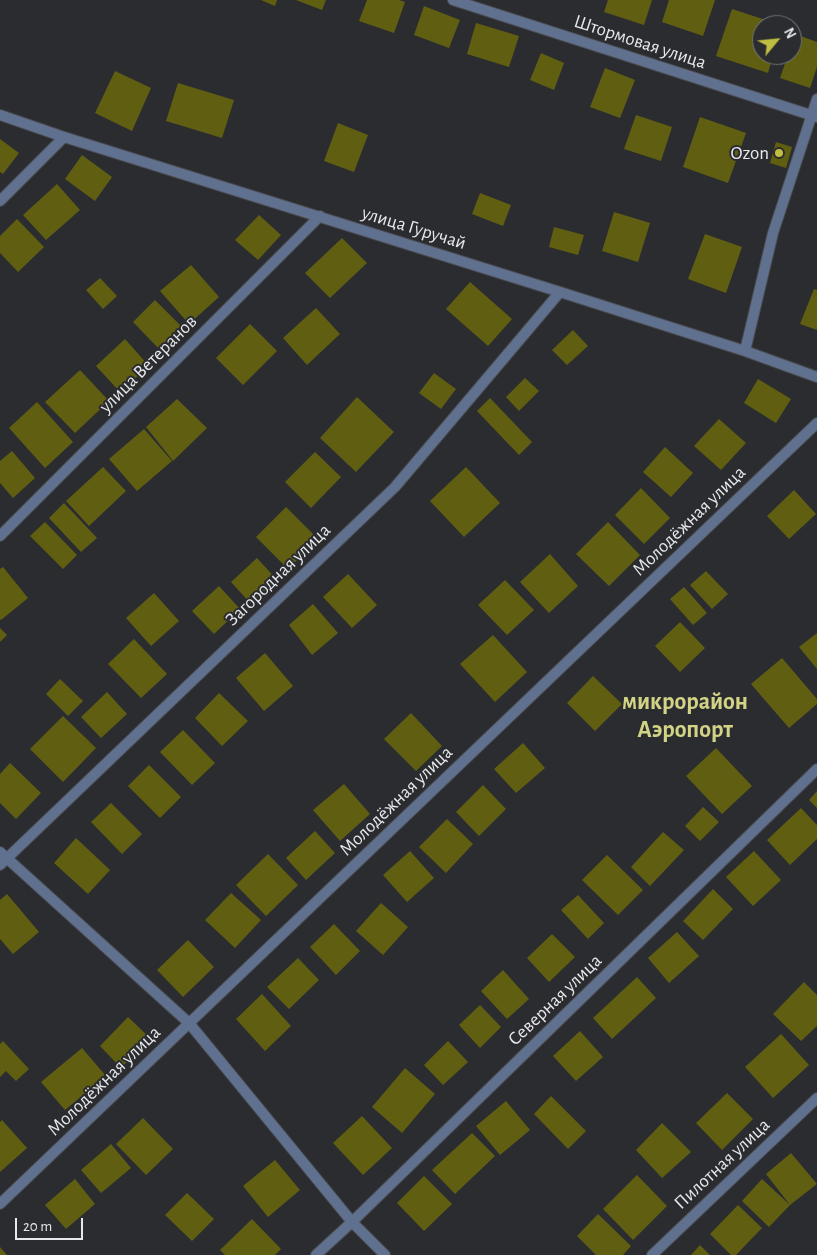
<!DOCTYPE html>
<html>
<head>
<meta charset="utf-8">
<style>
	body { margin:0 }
	#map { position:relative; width:817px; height:1255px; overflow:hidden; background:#2b2c30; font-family:"Alegreya Sans",sans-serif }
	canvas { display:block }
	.north { position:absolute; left:752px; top:15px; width:50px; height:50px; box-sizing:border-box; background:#2b2c30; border:1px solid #76777b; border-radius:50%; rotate:62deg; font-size:14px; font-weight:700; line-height:20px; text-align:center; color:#e7e8eb }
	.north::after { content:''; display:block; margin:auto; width:18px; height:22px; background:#bfbe41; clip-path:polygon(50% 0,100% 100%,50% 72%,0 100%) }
	.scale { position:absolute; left:15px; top:1218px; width:68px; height:22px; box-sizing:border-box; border:2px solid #e7e8eb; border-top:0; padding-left:6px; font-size:15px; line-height:18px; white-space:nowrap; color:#e7e8eb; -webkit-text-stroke:4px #2b2c30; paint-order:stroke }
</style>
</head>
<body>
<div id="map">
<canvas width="817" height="1255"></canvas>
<div class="north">N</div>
<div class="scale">20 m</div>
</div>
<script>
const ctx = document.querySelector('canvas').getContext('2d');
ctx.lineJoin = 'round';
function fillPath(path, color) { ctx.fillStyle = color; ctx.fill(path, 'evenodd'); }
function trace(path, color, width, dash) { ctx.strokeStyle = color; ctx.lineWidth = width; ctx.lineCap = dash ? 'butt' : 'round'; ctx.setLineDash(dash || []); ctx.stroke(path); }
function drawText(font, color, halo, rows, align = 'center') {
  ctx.font = font + ' "Alegreya Sans",sans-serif'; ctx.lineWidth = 4; ctx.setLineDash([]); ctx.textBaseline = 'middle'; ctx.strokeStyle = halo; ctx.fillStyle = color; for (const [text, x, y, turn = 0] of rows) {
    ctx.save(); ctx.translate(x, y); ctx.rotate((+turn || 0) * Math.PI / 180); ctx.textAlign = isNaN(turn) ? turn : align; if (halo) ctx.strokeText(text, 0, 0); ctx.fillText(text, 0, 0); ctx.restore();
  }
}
fillPath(new Path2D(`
	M261 0H277L275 6Z
	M296 0H326L322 10Z
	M367 0H399L405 2 394 33 359 21Z
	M608 0H652L644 25 604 12Z
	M669 0H715L703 36 662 22Z
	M424 6 460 20 449 48 414 35Z
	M732 9 781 25H762V55H773L768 73 716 56Z
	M476 23 519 36 509 67 467 54Z
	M795 34 817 42V67L810 88 780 78 788 55H792V44Z
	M541 53 564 63 554 90 530 80Z
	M605 68 635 80 620 118 590 107Z
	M115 71 151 88 132 131 95 113Z
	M178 83 234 100 222 138 166 121Z
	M636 115 672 127 661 161 624 149Z
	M700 117 746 133 728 183 683 167Z
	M338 123 368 135 354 172 324 161Z
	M0 139 19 153 3 174 0 172Z
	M776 142 792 147 786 168 770 163Z
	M82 155 112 177 95 201 65 179Z
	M57 184 80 210 46 240 23 215Z
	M480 193 511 205 503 226 472 214Z
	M614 212 650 223 638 262 602 251Z
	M259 215 281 235 258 260 235 240Z
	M17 219 44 247 18 272 0 253V236Z
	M554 227 584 235 578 255 549 247Z
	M705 234 742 247 726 293 688 279Z
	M342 238 367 263 330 298 305 273Z
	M191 265 219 297 189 324 160 291Z
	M100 278 117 296 103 309 86 290Z
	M470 282 512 319 488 346 446 309Z
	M814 289 817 290V330L800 324Z
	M155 300 184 329 161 351 133 322Z
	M316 308 340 334 307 365 283 338Z
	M250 324 277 351 243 385 216 358Z
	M573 330 588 346 567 365 552 350Z
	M125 339 149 366 120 392 96 366Z
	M80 370 109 401 75 433 45 402Z
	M434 373 456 389 441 409 419 393Z
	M525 378 539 391 519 411 506 397Z
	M758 379 791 399 776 423 744 403Z
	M357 397 394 432 356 472 320 438Z
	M490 398 532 442 519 455 477 411Z
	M177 399 207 428 173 461 146 427Z
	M37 402 73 442 45 468 9 428Z
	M719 419 746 443 721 470 694 446Z
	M144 429 172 461 137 491 109 459Z
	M665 447 693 473 671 497 643 472Z
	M12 451 35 478 13 498 0 483V461Z
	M315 452 341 477 311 508 285 482Z
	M103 467 126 491 89 526 66 501Z
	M466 467 500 503 464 537 430 501Z
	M641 488 670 518 644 544 615 515Z
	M794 490 816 514 789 539 767 516Z
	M64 503 97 538 81 552 49 518Z
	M286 507 318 539 288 569 256 537Z
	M45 522 77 555 63 569 30 536Z
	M608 522 640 555 609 586 576 554Z
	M550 554 578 586 549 613 520 582Z
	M257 558 277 580 251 604 231 582Z
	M3 567 28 598 1 620 0 619V569Z
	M706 571 728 594 712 609 690 585Z
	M348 574 377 605 352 628 323 597Z
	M505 580 534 610 507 635 478 605Z
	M219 586 240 609 214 634 192 611Z
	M684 587 707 613 693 625 670 599Z
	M154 593 179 621 151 646 126 618Z
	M313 604 338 633 312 655 289 625Z
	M680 622 705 648 680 672 655 646Z
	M0 628 7 635 0 642Z
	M817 633V669L799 647Z
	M493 635 527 672 495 702 460 664Z
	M134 639 167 674 141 698 108 664Z
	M265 653 293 686 264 711 236 678Z
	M782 658 817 699V704L789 728 751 684Z
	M593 676 622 704 595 731 567 703Z
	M60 679 83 701 68 716 46 694Z
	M107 692 127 714 101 738 81 717Z
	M219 693 248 721 222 746 195 718Z
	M411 713 442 746 416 771 384 739Z
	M63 716 96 748 63 782 30 749Z
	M183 730 215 763 192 785 160 752Z
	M523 743 545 768 516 793 494 769Z
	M716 748 752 786 722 814 686 776Z
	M10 763 41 793 16 819 0 803V774Z
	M149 765 181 797 160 818 128 786Z
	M344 784 370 814 340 841 313 810Z
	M483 785 506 809 479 836 456 812Z
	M817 791V808L809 800Z
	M111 803 142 834 122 854 91 822Z
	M703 807 719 822 700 841 685 826Z
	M801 808 817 825V839L790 865 767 840Z
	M447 819 473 844 446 873 419 847Z
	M315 831 335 853 306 880 286 858Z
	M663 832 684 850 650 886 631 867Z
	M76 838 110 870 88 894 54 863Z
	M410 851 434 878 407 902 383 875Z
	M754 851 781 880 753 906 726 877Z
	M268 854 298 885 266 916 236 885Z
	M607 855 643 890 618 915 582 880Z
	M713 889 733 909 703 940 683 921Z
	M231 893 261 920 235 948 205 920Z
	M7 894 39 932 13 954 0 939V900Z
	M578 895 604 923 588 939 561 910Z
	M381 903 408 927 383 955 356 931Z
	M334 924 360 951 336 975 310 947Z
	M677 932 699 956 669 983 648 958Z
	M552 934 575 957 549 982 527 958Z
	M188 940 214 967 183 997 157 970Z
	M298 958 319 980 289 1009 267 987Z
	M503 970 529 999 507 1019 481 991Z
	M637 977 656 998 612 1039 593 1018Z
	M804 982 817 995V1026L801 1041 773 1014Z
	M262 994 291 1026 265 1051 236 1019Z
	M480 1005 501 1027 480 1048 459 1025Z
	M128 1017 150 1038 121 1068 100 1046Z
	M580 1031 603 1057 576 1081 553 1056Z
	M781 1034 809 1065 773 1098 745 1067Z
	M3 1041 29 1069 16 1081 6 1071 0 1077V1044Z
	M448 1041 468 1062 443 1085 424 1065Z
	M82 1048 106 1076 65 1110 41 1082Z
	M405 1068 435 1094 402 1133 372 1107Z
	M727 1093 753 1119 722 1150 696 1123Z
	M551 1096 586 1131 568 1149 534 1114Z
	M506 1101 530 1130 500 1155 476 1126Z
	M362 1116 392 1148 363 1175 333 1143Z
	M143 1118 173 1149 146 1175 116 1144Z
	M2 1120 27 1148 0 1172V1122Z
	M662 1123 691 1152 662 1178 636 1150Z
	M472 1133 495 1156 455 1194 432 1170Z
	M111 1144 131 1168 101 1193 81 1170Z
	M791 1153 817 1184 790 1205 766 1174Z
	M275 1160 300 1190 268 1217 243 1186Z
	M637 1175 667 1206 633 1240 603 1209Z
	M424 1176 452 1204 424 1231 397 1203Z
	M75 1179 95 1204 66 1229 45 1205Z
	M762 1179 790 1205 769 1227 742 1201Z
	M187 1193 214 1219 192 1241 165 1215Z
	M738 1205 762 1228 736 1255H731L710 1234Z
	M598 1214 631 1246 623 1255H596L577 1236Z
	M252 1219 281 1249 275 1255H225L220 1250Z
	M700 1245 710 1255H691Z
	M0 1247 7 1255H0Z`), '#605f11');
const street = new Path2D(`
	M453 0 817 117
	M0 115 64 137 560 292 745 351 817 377
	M0 201 64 137
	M745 351 773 233 817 99
	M0 536 320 216
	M0 852 189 1023 352 1222 385 1255
	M0 865 395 487 560 292
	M0 1204 817 423
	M316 1255 352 1222 817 769
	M652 1255 817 1098`);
trace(street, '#494a4e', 12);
trace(street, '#60708f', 10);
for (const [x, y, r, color] of [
	[779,153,5,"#bfbe41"]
]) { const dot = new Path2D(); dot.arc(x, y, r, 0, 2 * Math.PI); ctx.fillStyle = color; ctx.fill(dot); trace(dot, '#2b2c30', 2); }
drawText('19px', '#e7e8eb', '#2b2c30', [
	["Штормовая улица",640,42,18],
	["улица Гуручай",414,228,17],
	["улица Ветеранов",148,364,-45],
	["Молодёжная улица",689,521,-44],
	["Загородная улица",278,575,-44],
	["Молодёжная улица",396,801,-44],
	["Северная улица",555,1000,-44],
	["Молодёжная улица",104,1081,-44],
	["Пилотная улица",722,1164,-43]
]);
drawText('19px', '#e7e8eb', '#2b2c30', [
	["Ozon",769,153]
], 'right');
drawText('bold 24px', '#d2d385', '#2b2c30', [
	["микрорайон",685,702],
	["Аэропорт",685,730]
]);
</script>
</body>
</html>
